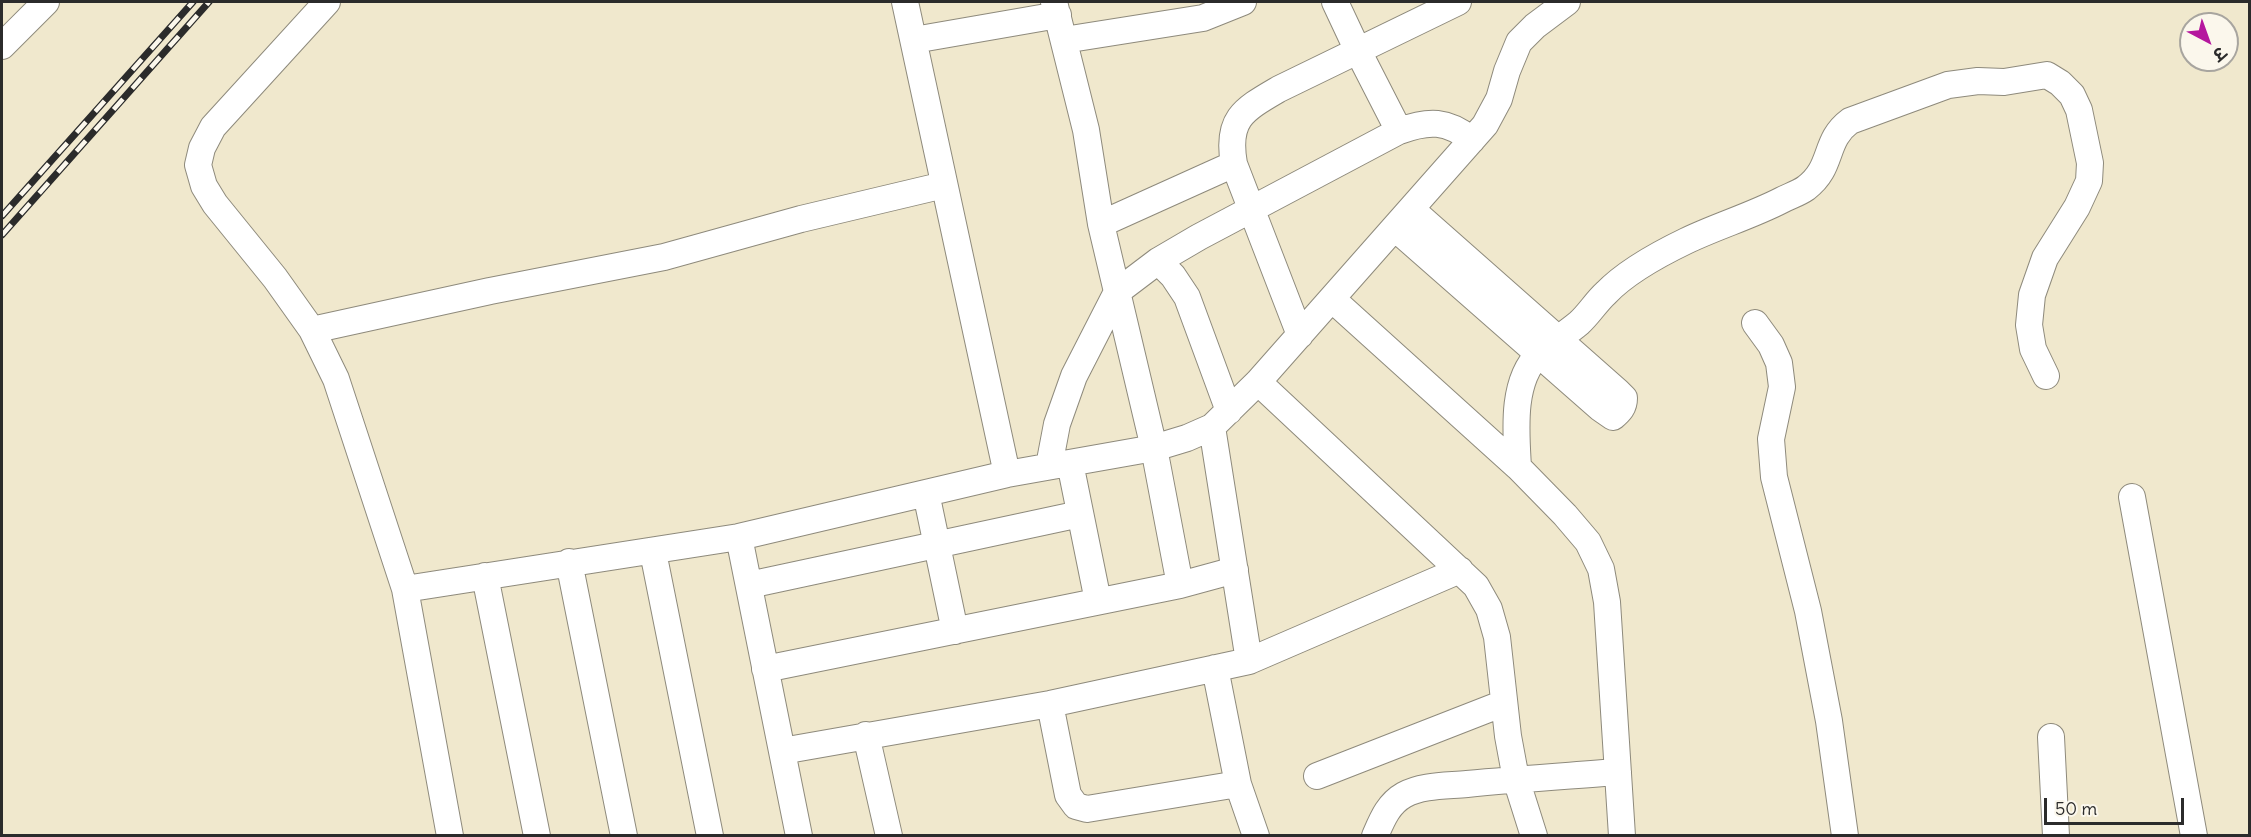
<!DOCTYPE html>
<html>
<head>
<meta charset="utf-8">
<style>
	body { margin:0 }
	#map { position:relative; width:2251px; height:837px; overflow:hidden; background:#f0e8cd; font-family:Delius,"Playpen Sans Deva",sans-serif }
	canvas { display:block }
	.frame { position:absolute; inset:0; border:3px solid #2b2b2b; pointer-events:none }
	.north { position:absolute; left:2179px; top:12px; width:60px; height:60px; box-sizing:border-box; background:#fbf7ec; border:2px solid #a8a59f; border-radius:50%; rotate:139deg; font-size:16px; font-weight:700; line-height:24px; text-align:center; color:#2b2b2b }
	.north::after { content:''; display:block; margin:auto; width:21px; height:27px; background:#b5179e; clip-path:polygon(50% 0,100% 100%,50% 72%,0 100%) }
	.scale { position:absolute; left:2044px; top:798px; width:140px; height:27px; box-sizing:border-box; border:3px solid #2b2b2b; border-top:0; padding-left:8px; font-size:18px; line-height:21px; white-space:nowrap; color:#2b2b2b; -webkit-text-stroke:4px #fbf7ec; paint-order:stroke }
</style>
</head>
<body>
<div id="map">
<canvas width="2251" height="837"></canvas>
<div class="frame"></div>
<div class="north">उ</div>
<div class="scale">50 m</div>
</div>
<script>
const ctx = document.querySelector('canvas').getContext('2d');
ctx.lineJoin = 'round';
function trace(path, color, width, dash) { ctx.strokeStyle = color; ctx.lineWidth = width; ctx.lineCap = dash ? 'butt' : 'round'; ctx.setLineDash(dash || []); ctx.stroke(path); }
const minor = new Path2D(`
	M327 2 213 127 202 148 198 165 204 186 215 204 275 278 312 330 336 379 405 589
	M905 2 1007 474
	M1054 2 1086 130 1101 224 1154 448 1180 585
	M1335 2 1358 51 1399 131
	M914 40 1058 15
	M1064 40 1203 18 1243 2
	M2 46 46 2
	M1101 224 1234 164
	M1395 228 1600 408 1613 417C1620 411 1624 407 1624 398L1617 391 1411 209
	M1158 261 1173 276 1187 297 1229 411
	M1332 299 1518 467 1565 515 1588 542 1601 569 1607 602 1622 836
	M1755 323 1771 345 1779 363 1782 387 1771 439 1774 477 1808 611 1829 721 1845 836
	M312 330 490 291 664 257 801 219 944 185
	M1300 335 1234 164C1226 119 1243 110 1279 89L1458 2
	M1258 382 1476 586 1489 609 1497 637 1508 736 1516 779 1534 836
	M1070 463 1098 601
	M1049 466 1057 424 1074 376 1117 292 1158 261 1199 237 1399 131C1429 120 1447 120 1472 140
	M1518 467C1516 432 1511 381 1539 354 1551 343 1566 334 1579 323 1589 314 1596 302 1606 293 1627 271 1659 254 1686 241 1717 226 1751 216 1782 200 1790 196 1799 193 1806 188 1834 167 1823 141 1850 121L1948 85 1978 81 2004 82 2047 75 2060 83 2072 95 2079 110 2090 163 2089 181 2077 207 2045 258 2032 295 2029 325 2033 349 2046 376
	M926 493 955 631
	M2132 497 2194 836
	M739 537 1007 474 1154 448 1187 438 1212 427 1258 382 1485 125 1499 99 1507 71 1519 42 1535 26 1567 2
	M653 552 710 836
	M569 562 624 836
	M485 576 537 836
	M749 585 1080 514
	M1249 661 1460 570
	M1215 668 1238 784 1256 836
	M765 669 1180 585 1235 570
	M1050 704 1068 795 1076 806 1087 809 1238 784
	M866 735 889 836
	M2051 737 2056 836
	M782 751 1050 704 1249 661 1212 427
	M1317 776 1504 703
	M450 836 405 589 739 537 799 836
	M1375 836C1382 820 1388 804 1404 795 1422 785 1446 786 1467 784 1517 779 1567 776 1618 772`);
trace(minor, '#8e8a7c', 28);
trace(minor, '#fff', 26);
const rail = new Path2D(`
	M2 216 193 2
	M2 235 209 2`);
trace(rail, '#2b2b2b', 7);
trace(rail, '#fbf7ec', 4.5, [14]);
</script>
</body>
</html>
